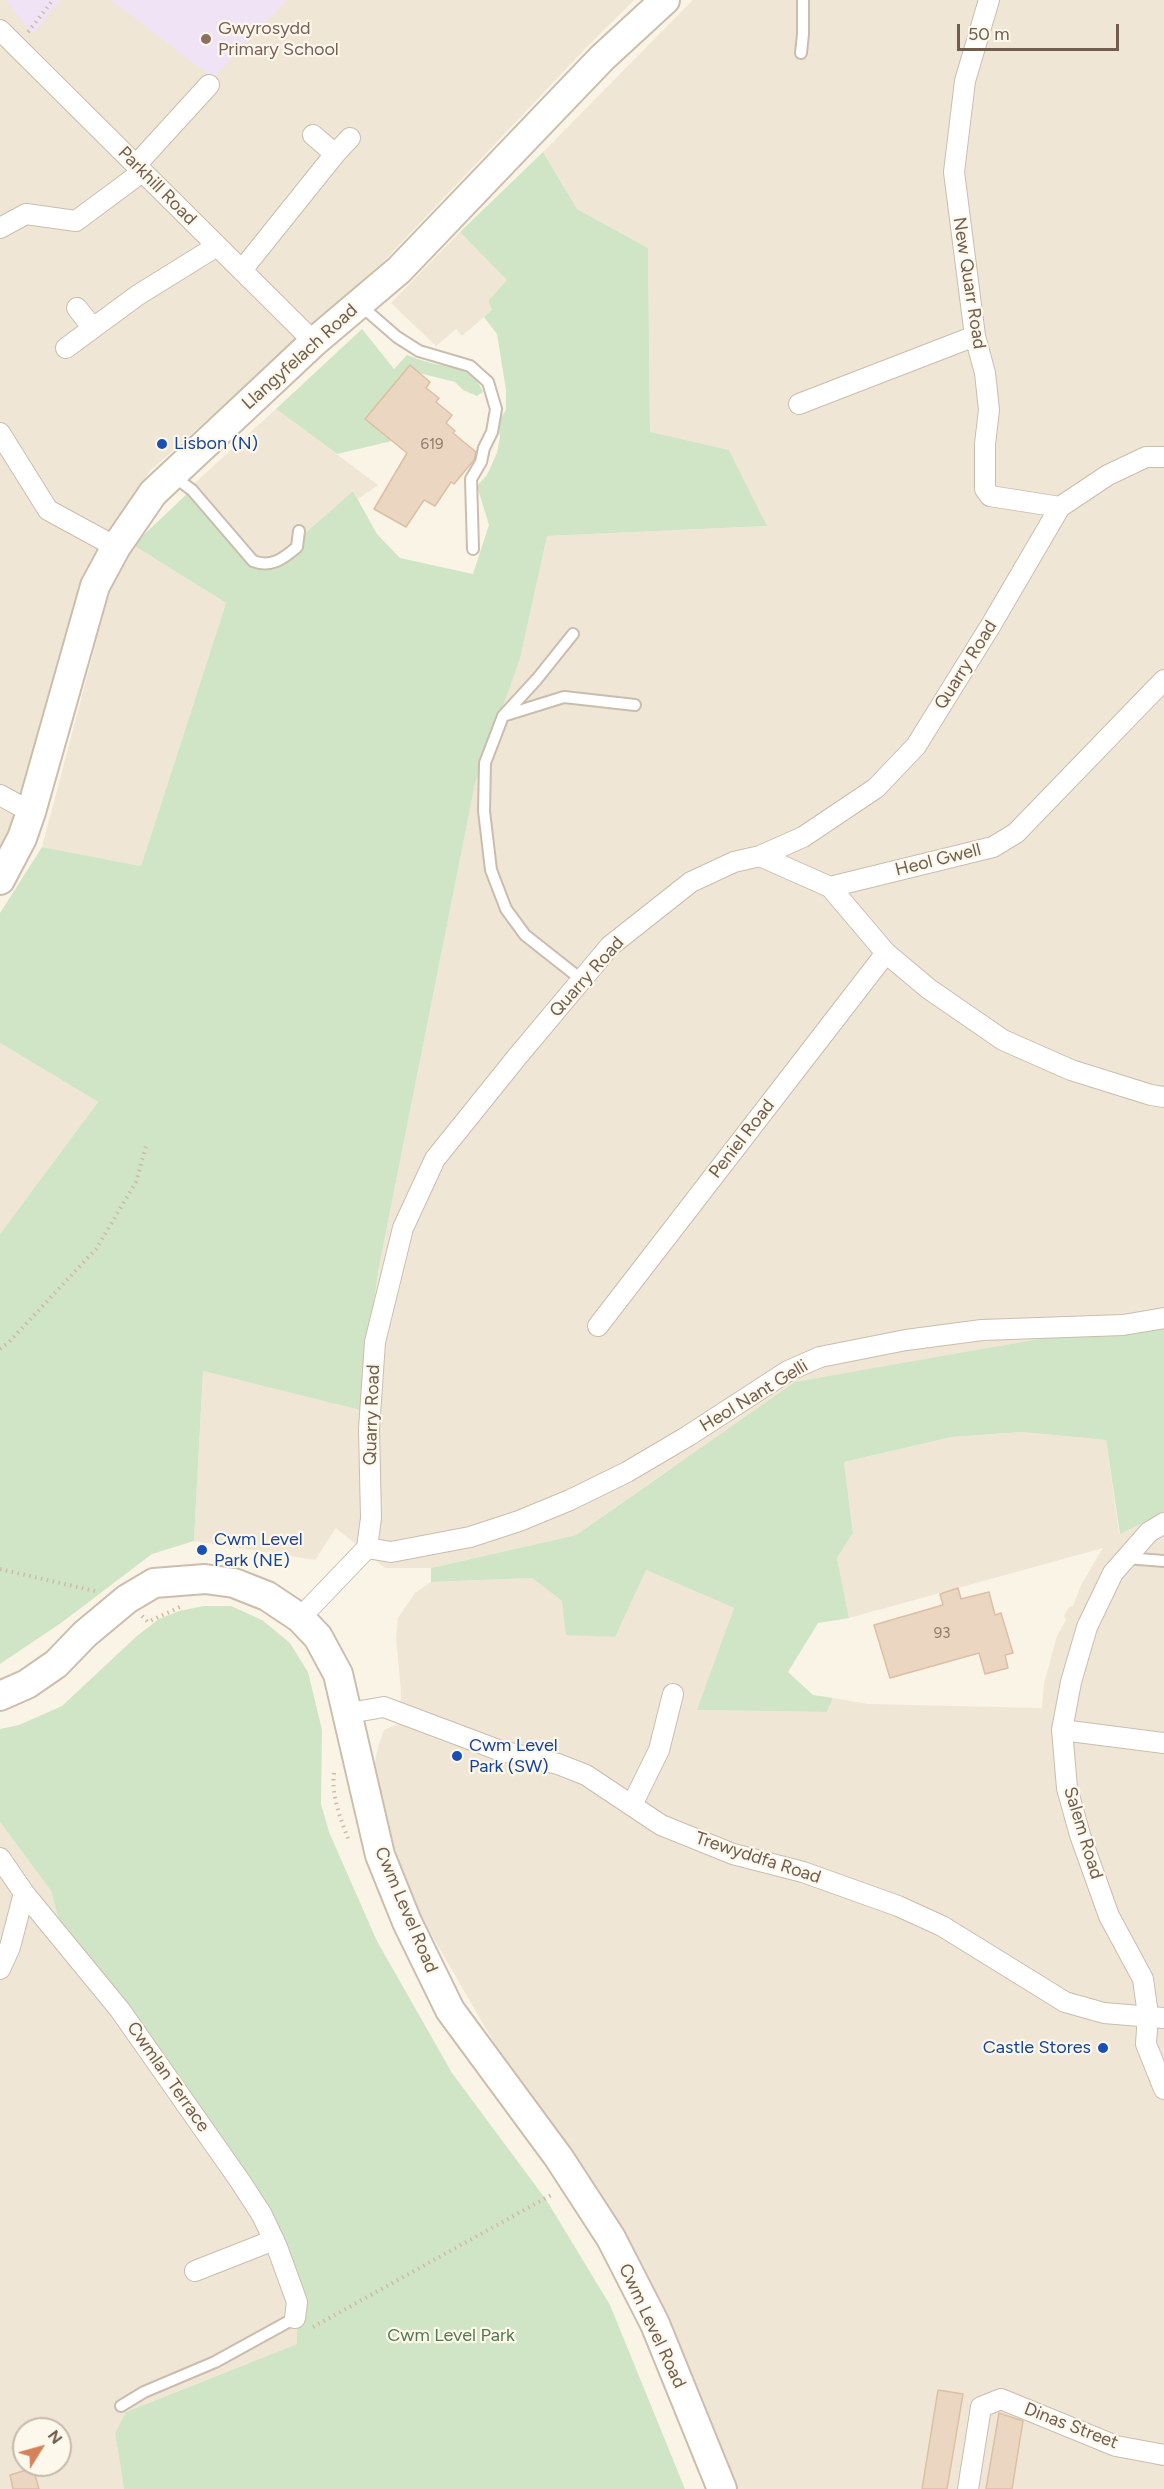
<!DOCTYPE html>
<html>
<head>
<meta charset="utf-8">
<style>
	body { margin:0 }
	#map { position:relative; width:1164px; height:2489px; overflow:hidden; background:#f9f4e6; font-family:Figtree,sans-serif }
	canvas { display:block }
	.north { position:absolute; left:12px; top:2417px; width:60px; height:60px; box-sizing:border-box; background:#fdf8ec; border:2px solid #c5baad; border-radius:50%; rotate:53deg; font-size:16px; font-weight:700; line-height:24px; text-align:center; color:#705d4e }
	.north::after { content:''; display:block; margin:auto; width:21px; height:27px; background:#d5825a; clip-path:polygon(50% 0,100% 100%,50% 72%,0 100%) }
	.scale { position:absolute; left:957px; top:24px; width:162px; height:27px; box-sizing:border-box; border:3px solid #705d4e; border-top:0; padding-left:8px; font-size:18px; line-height:21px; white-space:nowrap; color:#705d4e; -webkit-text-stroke:4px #fdf8ec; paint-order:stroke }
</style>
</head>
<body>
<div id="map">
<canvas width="1164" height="2489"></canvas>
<div class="north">N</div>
<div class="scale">50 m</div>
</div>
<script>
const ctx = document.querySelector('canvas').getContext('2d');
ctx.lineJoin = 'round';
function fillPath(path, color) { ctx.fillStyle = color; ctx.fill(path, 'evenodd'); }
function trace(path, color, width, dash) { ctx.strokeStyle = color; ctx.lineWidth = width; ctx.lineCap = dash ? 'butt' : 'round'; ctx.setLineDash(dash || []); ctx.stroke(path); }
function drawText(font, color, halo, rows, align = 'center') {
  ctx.font = font + ' Figtree,sans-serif'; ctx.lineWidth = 4.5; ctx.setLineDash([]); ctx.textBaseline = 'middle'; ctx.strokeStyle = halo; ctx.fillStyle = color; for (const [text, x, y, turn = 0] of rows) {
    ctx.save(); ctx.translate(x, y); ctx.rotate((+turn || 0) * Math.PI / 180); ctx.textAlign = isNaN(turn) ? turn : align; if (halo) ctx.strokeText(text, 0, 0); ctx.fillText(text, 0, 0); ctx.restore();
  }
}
fillPath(new Path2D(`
	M0 0H634L587 47 383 262 150 471 92 558 12 827 0 850Z
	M693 0H1164V1317L1001 1346 671 1468 576 1535 431 1568H385L336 1528 315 1560 194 1541 203 1371 360 1410 378 1272 475 784 520 659 547 536 767 526 729 450 650 433 648 248 577 209 543 152Z
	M460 232 508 280 488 301 492 310 462 336 456 329 436 346 391 303Z
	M276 409 378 485 358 499 353 491 303 535 278 565 257 569 251 566 189 492 196 482Z
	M133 545 226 603 141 866 42 847 108 597 123 556Z
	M0 1043 98 1102 0 1234Z
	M1022 1432 1106 1440 1119 1533 1164 1512V2489H736L638 2262 511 2072 412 1901 377 1792 374 1768 378 1747 384 1730 400 1723 401 1691 396 1638 398 1618 415 1593 431 1582 532 1578 562 1601 646 1570 734 1608 698 1710 827 1712 833 1698 868 1704 1042 1708 1044 1684 1057 1636 1066 1620 1064 1616 1069 1607 1073 1606 1081 1585 1103 1548 849 1618 837 1558 853 1533 844 1462 952 1437Z
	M0 1822 51 1891 59 1921 145 2035 304 2298 297 2330V2344L126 2412 115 2433 124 2489H0ZM24 2429H60V2465H24Z`), '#f0e6d6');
fillPath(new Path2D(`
	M5 0H60L33 34Z
	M111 0H287L213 78Z`), '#f1e3f6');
fillPath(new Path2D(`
	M543 152 577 209 648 248 650 432 729 450 767 526 547 536 520 659 475 784 378 1272 360 1410 203 1371 194 1541 152 1554 61 1623 0 1664V1234L98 1102 0 1043V913L42 847 141 866 226 603 133 545 189 492 251 566 257 569 278 565 303 535 353 491 377 534 400 558 473 574 489 525 477 486 487 475 497 453 500 437 498 422 506 410V390L497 334 484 317 492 310 488 301 507 280 460 232Z
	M362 329 394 369 407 355C415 358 423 361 431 363 453 369 472 365 483 392L477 396 463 390 455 382 419 373 392 441 337 454 276 409Z
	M1164 1317V1512L1120 1534 1106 1440 1022 1432 952 1437 844 1462 853 1533 837 1558 849 1618 818 1623 788 1672 813 1695 833 1698 827 1712 697 1710 734 1608 646 1570 615 1637 566 1635 562 1601 532 1578 431 1582V1568L576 1535 795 1382Z
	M204 1606H231L262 1620 290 1643 308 1672 322 1730 321 1804 329 1832 377 1941 452 2073 547 2201 610 2305 685 2489H124L115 2433 126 2412 297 2344V2330L304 2298 145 2035 59 1921 51 1891 0 1822V1729L19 1725 62 1706 138 1635 159 1619 179 1611Z`), '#d0e5c6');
const building = new Path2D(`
	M410 365 430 382 426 388 439 398 436 402 452 415 446 423 455 431 453 433 476 452 474 460 454 484 451 482 435 506 424 500 406 527 374 509 407 453 365 419Z
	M958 1588 961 1599 989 1592 995 1615 1001 1613 1013 1653 1005 1655 1008 1668 985 1674 979 1653 890 1678 874 1625 943 1605 940 1594Z
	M938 2390 963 2394 947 2489H922Z
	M999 2413 1023 2421 1012 2489H986Z
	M33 2468 39 2489H13L10 2475Z`);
fillPath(building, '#ebd6c1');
trace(building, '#dcbfa4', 1.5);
const lane = new Path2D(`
	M801 53 803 34V0
	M359 304 397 337 419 351 470 366 488 382 496 409 492 432 484 448 481 462 471 479 473 549
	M173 476 192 490 253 561C271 568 283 559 297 547L299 531
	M573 634 537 679 503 716 485 763 484 811 491 870 506 909 525 935 582 980
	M506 715 564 697 635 705
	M1126 1558 1164 1561
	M121 2406 144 2392 215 2362 295 2318`);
const street = new Path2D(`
	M989 0 965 81 954 172 975 336 985 373 989 410 985 444V489L990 496 1060 507
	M0 30 314 342
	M313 135 335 154
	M136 165 209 85
	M0 228 26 214 76 221 142 172
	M242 270 335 154 350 138
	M77 308 93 328
	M66 348 138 295 217 246
	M799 404 975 336
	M0 433 48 510 116 547
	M0 795 31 812
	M760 856 830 887 993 847 1016 833 1164 680
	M830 887 886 953 929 989 1003 1040 1071 1070 1151 1095 1164 1097
	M598 1326 886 953
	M1164 1523 1149 1532 1113 1573 1087 1627 1071 1682 1062 1730 1067 1788 1080 1835 1109 1916 1143 1979 1148 2015 1146 2044 1164 2089
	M367 1548 391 1552 470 1537 519 1521 570 1500 627 1472 688 1436 788 1371 820 1357 906 1340 982 1330 1123 1325 1164 1318
	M300 1618 367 1548 371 1518 369 1429 375 1342 403 1228 435 1159 517 1057 610 946 691 882 734 862 760 856 803 837 876 788 916 746 991 625 1060 507 1108 475 1146 457H1164
	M349 1713 384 1707 501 1751 558 1764 586 1775 661 1825 733 1854 803 1872 898 1906 942 1926 1065 2002 1104 2013 1164 2018
	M1062 1730 1164 1743
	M632 1805 659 1750 673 1694
	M0 1858 24 1893 120 2010 240 2181 262 2215 277 2247 297 2302 295 2318
	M0 1969 10 1947 24 1893
	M195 2271 274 2240
	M968 2489 981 2407 1001 2399 1116 2446 1164 2455`);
const secondary = new Path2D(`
	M0 880 22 838 31 812 95 586 116 547 153 493 314 342 399 270 602 58 665 0
	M0 1696 27 1684 56 1664 85 1634 127 1599 154 1583 205 1579 234 1583 267 1596 300 1618 318 1637 338 1674 380 1855 407 1922 450 2010 559 2158 611 2238 655 2324 722 2489`);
trace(lane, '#cabdae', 14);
trace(street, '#cabdae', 22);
trace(secondary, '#ccbdac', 32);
trace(new Path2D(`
	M28 32 53 0
	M0 1349 9 1342 96 1249 136 1182 146 1146
	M0 1569 99 1592
	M142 1616 148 1622 180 1607
	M334 1773C331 1796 341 1820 349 1841
	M313 2327 553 2194`), '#d0baa5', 4, [1.5, 4.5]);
trace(lane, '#fff', 10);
trace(street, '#fff', 20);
trace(secondary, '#fff', 28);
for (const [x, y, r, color] of [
	[206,39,6,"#8d6e63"],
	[162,444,6,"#1a4fb4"],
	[202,1550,6,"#1a4fb4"],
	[457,1756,6,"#1a4fb4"],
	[1103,2048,6,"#1a4fb4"]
]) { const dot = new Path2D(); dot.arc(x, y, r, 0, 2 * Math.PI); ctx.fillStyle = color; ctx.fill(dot); trace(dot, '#fdf8ec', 2); }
drawText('15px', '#8f7b6b', null, [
	["619",432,445],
	["93",942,1634]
]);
drawText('18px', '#785e54', '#fdf8ec', [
	["Gwyrosydd",218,29],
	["Primary School",218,50]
], 'left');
drawText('18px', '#705d4e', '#fdf8ec', [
	["Parkhill Road",157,186,45],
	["New Quarr Road",969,283,81],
	["Llangyfelach Road",300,357,-42],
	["Quarry Road",966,665,-58],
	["Heol Gwell",938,860,-14],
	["Quarry Road",587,977,-48],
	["Peniel Road",742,1139,-52],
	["Heol Nant Gelli",754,1396,-31],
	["Quarry Road",372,1415,-88],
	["Salem Road",1083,1833,73],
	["Trewyddfa Road",758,1858,18],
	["Cwm Level Road",406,1910,67],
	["Cwmlan Terrace",168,2077,55],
	["Cwm Level Road",652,2326,65],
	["Dinas Street",1071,2426,21]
]);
drawText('18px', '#164399', '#fdf8ec', [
	["Lisbon (N)",174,444],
	["Cwm Level",214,1540],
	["Park (NE)",214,1561],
	["Cwm Level",469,1746],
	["Park (SW)",469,1767],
	["Castle Stores",1091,2048,"right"]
], 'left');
drawText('18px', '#547a4b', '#fdf8ec', [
	["Cwm Level Park",451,2336]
]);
</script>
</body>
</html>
